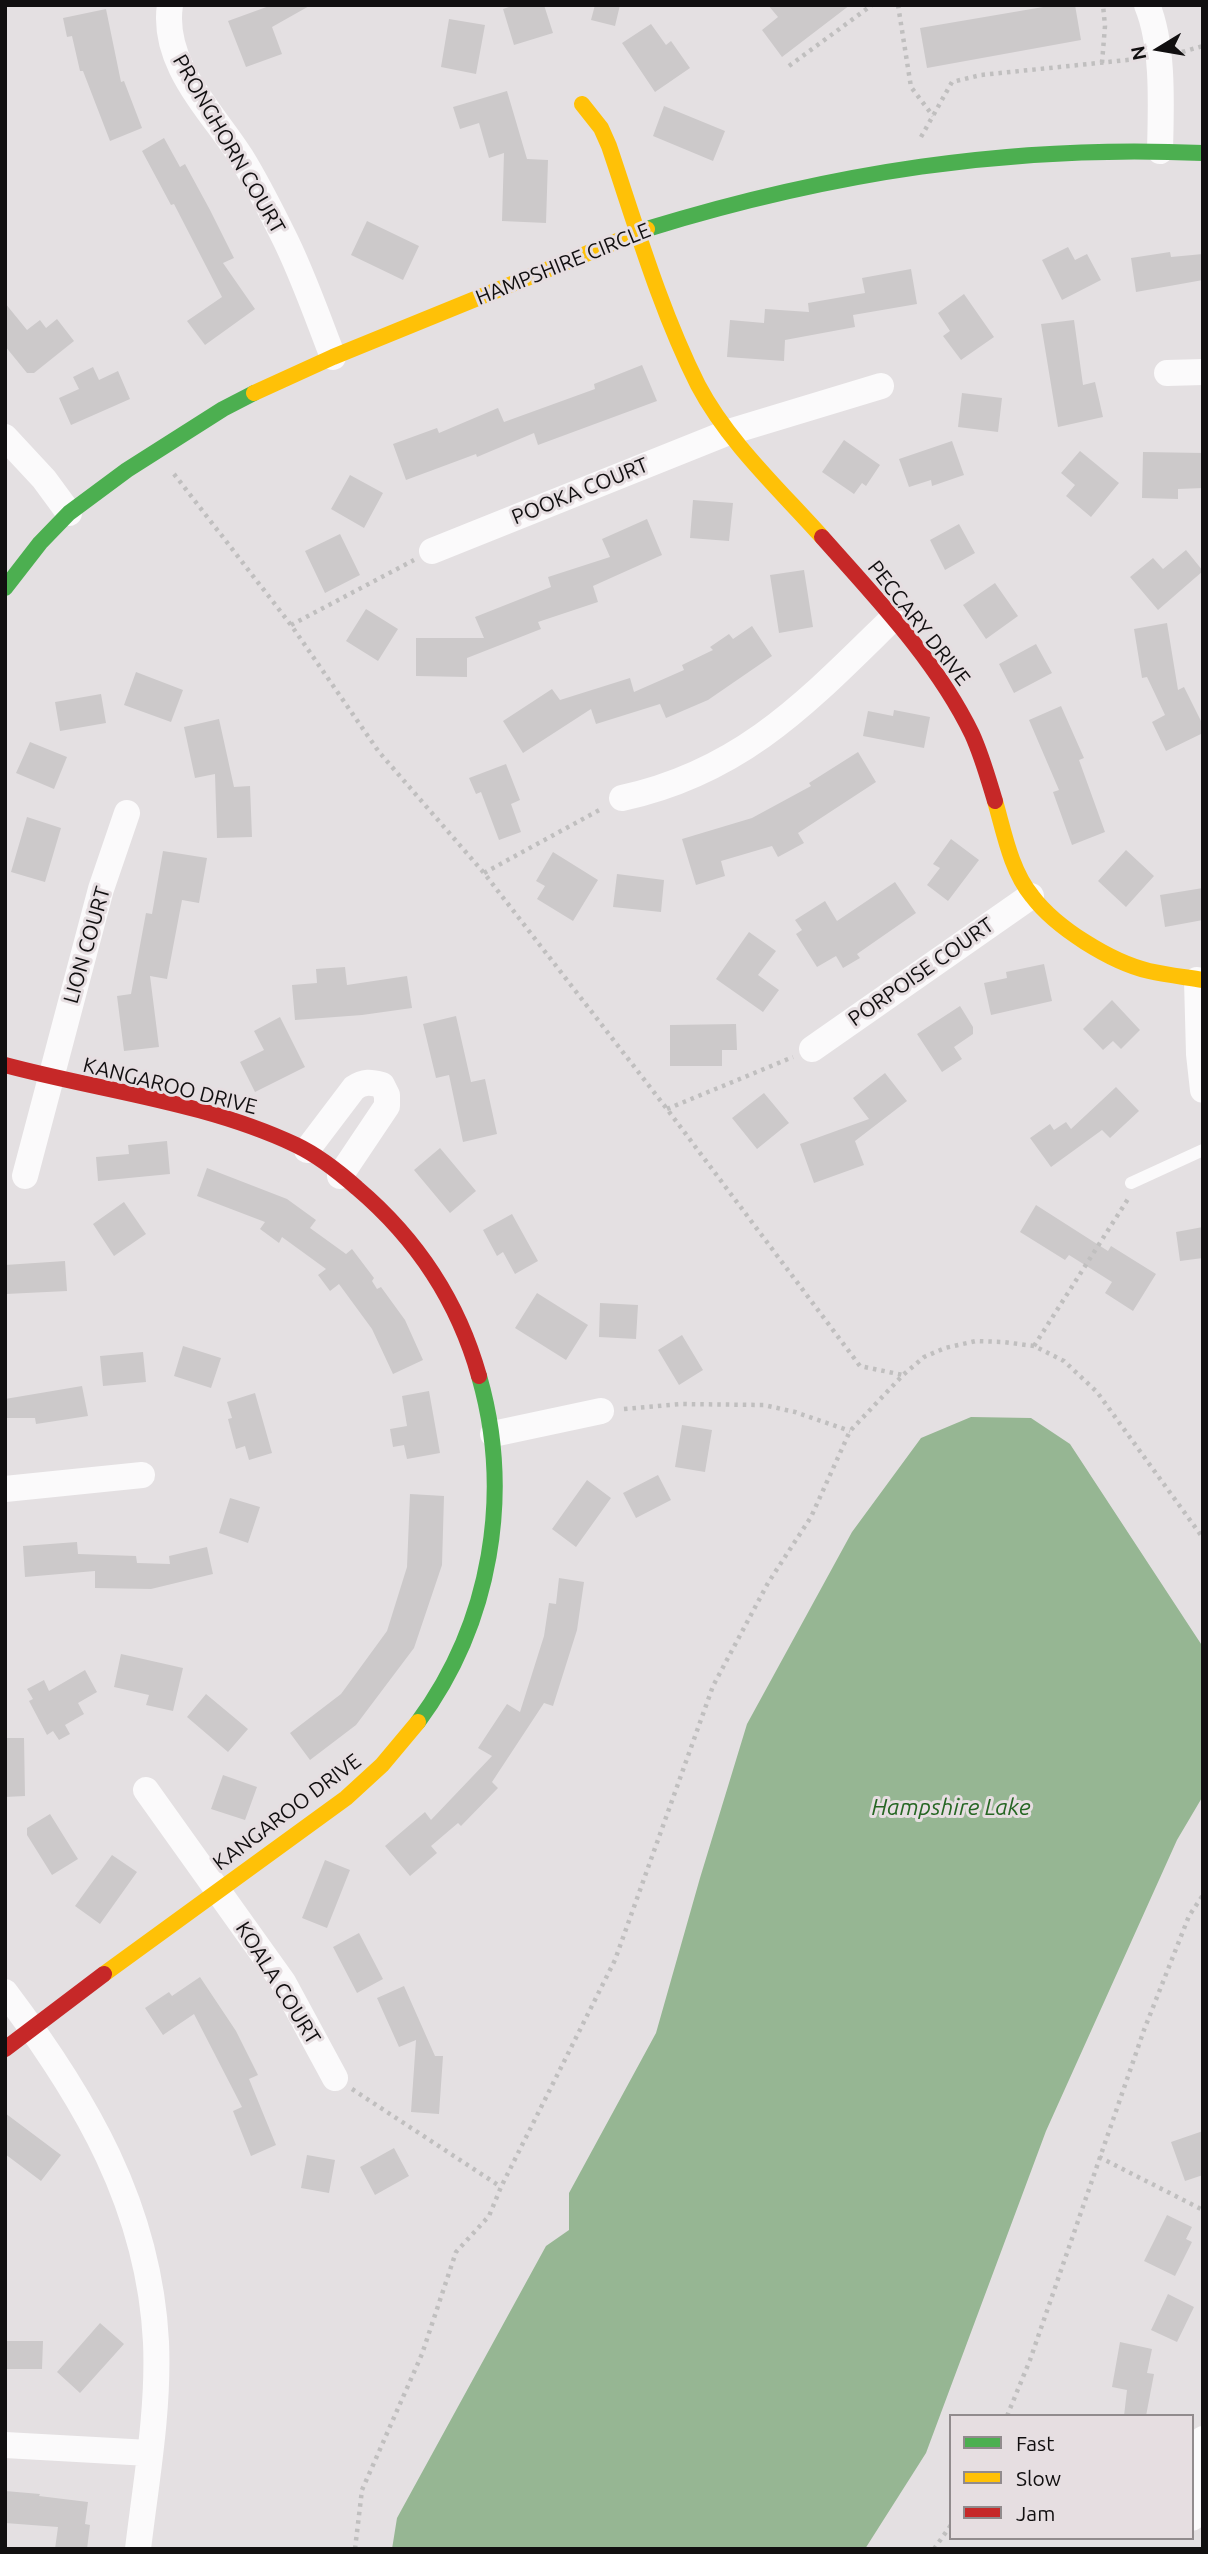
<!DOCTYPE html>
<html>
<head>
<meta charset="utf-8">
<style>
	body { margin:0 }
	#map { position:relative; width:1208px; height:2554px; overflow:hidden; background:#e4e0e2; font-family:Ubuntu,sans-serif }
	canvas { display:block }
	.frame { position:absolute; inset:0; border:7px solid #110f10; pointer-events:none }
	.legend { position:absolute; left:949px; top:2414px; width:245px; height:126px; box-sizing:border-box; background:#e6dee1; border:2px solid #918b8d; margin:0; padding:9px 12px; list-style:none; font-size:21px; color:#110f10 }
	.legend li { display:flex; align-items:center; gap:14px; height:35px }
	.legend b { width:35px; border:2px solid #918b8d }
	.north { position:absolute; left:1124px; top:14px; width:70px; height:70px; -webkit-text-stroke:5px #e6dee1; paint-order:stroke; rotate:259deg; font-size:19px; font-weight:700; line-height:28px; text-align:center; color:#110f10 }
	.north::after { content:''; display:block; margin:auto; width:24px; height:32px; background:#110f10; clip-path:polygon(50% 0,100% 100%,50% 72%,0 100%) }
</style>
</head>
<body>
<div id="map">
<canvas width="1208" height="2554"></canvas>
<div class="frame"></div>
<ul class="legend">
<li><b style="height:9px;background:#4caf50"></b>Fast</li>
<li><b style="height:9px;background:#ffc107"></b>Slow</li>
<li><b style="height:9px;background:#c62828"></b>Jam</li>
</ul>
<div class="north">N</div>
</div>
<script>
const ctx = document.querySelector('canvas').getContext('2d');
ctx.lineJoin = 'round';
function fillPath(path, color) { ctx.fillStyle = color; ctx.fill(path, 'evenodd'); }
function trace(path, color, width, dash) { ctx.strokeStyle = color; ctx.lineWidth = width; ctx.lineCap = dash ? 'butt' : 'round'; ctx.setLineDash(dash || []); ctx.stroke(path); }
function drawText(font, color, halo, rows, align = 'center') {
  ctx.font = font + ' Ubuntu,sans-serif'; ctx.lineWidth = 6; ctx.setLineDash([]); ctx.textBaseline = 'middle'; ctx.strokeStyle = halo; ctx.fillStyle = color; for (const [text, x, y, turn = 0] of rows) {
    ctx.save(); ctx.translate(x, y); ctx.rotate((+turn || 0) * Math.PI / 180); ctx.textAlign = isNaN(turn) ? turn : align; if (halo) ctx.strokeText(text, 0, 0); ctx.fillText(text, 0, 0); ctx.restore();
  }
}
fillPath(new Path2D(`
	M971 1417 1031 1418 1070 1444 1203 1647V1796L1177 1840 1046 2131 926 2453 865 2549H392L397 2518 546 2246 569 2230V2193L656 2033 700 1878 747 1724 852 1532 921 1438Z`), '#96b693');
fillPath(new Path2D(`
	M272 5H311L272 27 282 54 246 67 228 21Z
	M515 5H544L553 33 514 45 503 9Z
	M595 5H620L615 26 591 20Z
	M768 5H850L782 57 762 30 778 17Z
	M1055 5H1075L1081 40 927 68 920 28Z
	M106 9 121 82 124 81 142 128 110 141 83 71H80L72 36 67 37 63 18Z
	M449 19 485 25 476 74 441 67Z
	M651 24 666 45 671 41 690 68 655 92 622 43Z
	M507 91 527 159 548 160 546 223 502 221 504 153 489 158 479 123 460 129 453 107Z
	M664 106 725 131 713 161 653 136Z
	M164 138 180 167 185 164 210 210 234 258 223 263 255 309 205 345 187 321 222 297 174 204 171 205 142 151Z
	M367 221 419 246 403 280 351 255Z
	M1068 247 1075 260 1087 254 1101 280 1062 300 1042 260Z
	M1170 252 1171 257 1203 254V280L1136 292 1131 258Z
	M911 269 917 304 853 315 855 327 785 340 784 361 727 357 730 320 764 323 765 309 809 312 808 303 865 293 862 278Z
	M964 294 994 337 961 360 943 336 950 331 938 313Z
	M5 303 27 330 40 320 46 328 57 319 74 341 34 373H27L5 346Z
	M1074 320 1083 385 1095 382 1103 417 1058 427 1041 324Z
	M642 365 657 401 538 445 534 433 477 457 476 454 406 480 393 444 437 428 439 433 498 408 504 422 595 389 594 384Z
	M93 367 99 380 118 371 130 399 71 425 59 398 79 389 73 377Z
	M962 393 1002 398 998 432 958 427Z
	M844 440 880 465 866 486 862 483 854 494 822 472Z
	M952 441 964 475 932 486 931 480 909 487 899 459Z
	M1080 451 1119 483 1091 517 1066 496 1075 485 1061 473Z
	M1143 452 1203 453V488L1178 489V499L1142 498Z
	M350 475 383 493 364 528 331 509Z
	M693 500 733 503 729 541 690 538Z
	M647 519 662 555 593 586 598 602 538 622 541 629 467 658V677L416 676V638H484L475 617 551 587 548 577 610 557 602 539Z
	M959 524 975 553 945 570 930 540Z
	M340 534 360 575 325 593 305 551Z
	M1186 550 1203 571 1158 610 1130 577 1153 558 1163 569Z
	M804 570 813 627 779 633 770 575Z
	M995 583 1018 616 986 639 963 605Z
	M366 609 398 629 378 661 346 641Z
	M1167 623 1178 690 1184 687 1203 725V733L1166 751 1152 722 1165 715 1147 677 1142 678 1134 629Z
	M752 626 772 656 708 700 666 718 660 704 596 724 591 709 523 753 503 721 552 689 560 700 630 678 634 692 684 670 682 665 713 650 710 647 729 634 733 639Z
	M1036 644 1052 673 1014 693 999 664Z
	M136 672 183 690 171 722 124 705Z
	M101 694 106 723 60 731 55 702Z
	M1061 706 1084 758 1079 760 1105 832 1072 845 1053 792 1059 790 1029 720Z
	M894 710 930 717 924 748 863 736 868 711 893 716Z
	M219 719 234 787 250 786 252 837 217 838 215 774 195 778 184 727Z
	M30 742 67 757 54 789 16 773Z
	M858 752 876 782 798 833 804 843 778 857 772 846 721 861 725 876 696 885 682 839 752 818 811 786 809 783Z
	M506 764 520 800 511 804 521 832 499 840 481 792 476 794 469 778Z
	M27 817 61 828 45 882 11 872Z
	M951 839 979 860 948 901 927 885 940 868 933 864Z
	M1126 850 1154 876 1126 907 1098 881Z
	M163 851 207 858 199 903 182 900 167 979 150 976 159 1047 124 1051 117 996 131 994 146 913 152 914Z
	M553 852 598 880 573 921 537 899 545 886 536 881Z
	M617 874 664 880 661 912 613 907Z
	M895 882 916 913 857 954 860 958 843 968 836 956 817 967 796 934 802 930 795 920 825 901 837 921Z
	M1203 888V920L1165 927 1160 895Z
	M749 932 776 951 758 975 779 990 763 1012 716 979Z
	M1044 964 1052 1001 991 1015 984 983 1007 978 1006 972Z
	M345 967 347 985 407 976 412 1008 362 1015 295 1020 292 985 317 983 316 969Z
	M1112 1000 1140 1030 1121 1049 1113 1041 1103 1050 1083 1029Z
	M960 1006 973 1027V1034L954 1047 962 1059 942 1072 917 1034Z
	M456 1016 471 1082 485 1079 497 1134 463 1142 449 1075 436 1078 423 1024Z
	M280 1017 305 1067 255 1092 240 1062 264 1050 254 1031Z
	M736 1024 737 1050H722V1066H670V1025Z
	M885 1073 907 1101 855 1141 864 1165 814 1183 800 1144 869 1119 853 1098Z
	M1116 1087 1139 1111 1110 1138 1102 1130 1051 1167 1030 1138 1050 1124 1054 1130 1066 1122 1071 1129Z
	M764 1093 789 1123 757 1149 732 1118Z
	M167 1141 170 1174 98 1181 96 1157 129 1154 128 1145Z
	M440 1148 476 1191 450 1213 414 1170Z
	M207 1168 287 1199 316 1220 310 1228 346 1254 352 1249 374 1278 372 1281 377 1289 381 1287 405 1320 423 1360 393 1374 372 1329 339 1284 330 1291 318 1275 326 1269 282 1237 279 1243 260 1229 265 1222 197 1196Z
	M124 1202 146 1234 114 1256 93 1224Z
	M1036 1205 1108 1251 1111 1246 1156 1274 1133 1311 1105 1293 1112 1282 1069 1255 1065 1260 1020 1232Z
	M512 1214 538 1261 515 1274 503 1252 497 1256 483 1230Z
	M1203 1227V1258L1180 1261 1176 1232Z
	M65 1261 67 1291 6 1294 5 1265Z
	M537 1293 588 1325 566 1360 515 1328Z
	M600 1303 638 1305 636 1339 599 1337Z
	M682 1335 703 1370 679 1385 658 1350Z
	M183 1346 221 1358 211 1388 174 1376Z
	M143 1352 146 1382 103 1386 100 1356Z
	M82 1386 88 1416 36 1424 35 1418H5V1399Z
	M429 1391 440 1453 407 1459 404 1445 393 1447 390 1429 407 1426 402 1396Z
	M255 1393 272 1453 249 1460 245 1446 236 1449 228 1419 232 1418 227 1402Z
	M682 1425 712 1430 705 1472 675 1467Z
	M658 1475 671 1500 636 1518 623 1493Z
	M587 1480 611 1498 576 1547 552 1529Z
	M410 1494 444 1496 442 1565 414 1648 356 1725 310 1760 290 1733 341 1694 387 1631 407 1567Z
	M230 1498 260 1507 248 1543 219 1533Z
	M77 1542 78 1554 136 1556 137 1563 170 1564 169 1556 207 1547 213 1574 151 1589 95 1588V1571L25 1577 23 1546Z
	M559 1578 584 1582 577 1630 553 1706 544 1703 492 1782 498 1788 461 1826 458 1823 431 1846 437 1853 410 1876 385 1846 425 1812 431 1820 492 1756 478 1748 507 1704 520 1712 544 1636 549 1603 556 1604Z
	M121 1654 183 1668 173 1711 146 1705 149 1695 114 1687Z
	M85 1670 97 1692 78 1703 84 1714 65 1725 70 1734 59 1740 53 1731 47 1735 29 1701 33 1699 27 1689 44 1680 49 1691Z
	M206 1694 248 1729 228 1752 187 1717Z
	M5 1738H24L25 1796 5 1797Z
	M223 1775 257 1787 245 1820 211 1809Z
	M50 1814 78 1859 52 1875 27 1835V1828Z
	M112 1855 137 1872 100 1924 75 1906Z
	M325 1860 350 1870 327 1928 302 1918Z
	M359 1933 383 1979 357 1993 333 1947Z
	M200 1977 236 2031 258 2075 249 2079 276 2145 251 2156 233 2111 242 2107 194 2014 163 2035 145 2008 169 1992 172 1996Z
	M404 1986 435 2056H443L439 2114 411 2112 416 2040 399 2047 377 1998Z
	M5 2113 61 2155 41 2181 5 2154Z
	M1203 2131V2175L1185 2181 1171 2142Z
	M394 2148 409 2176 375 2195 360 2167Z
	M307 2155 335 2160 329 2193 301 2188Z
	M1167 2215 1192 2227 1186 2239 1192 2242 1175 2276 1144 2261Z
	M1168 2294 1194 2307 1177 2342 1151 2330Z
	M100 2323 124 2344 80 2393 57 2372Z
	M5 2341H43L42 2369H5Z
	M1120 2342 1152 2349 1147 2373 1154 2374 1146 2416H1124L1127 2390 1112 2387Z
	M5 2491 40 2494 39 2496 88 2502 85 2524 90 2525 87 2549H55L58 2527 5 2523Z`), '#ccc9ca');
trace(new Path2D(`
	M898 5 911 87 933 116
	M1182 52 1203 46
	M1102 63 1105 26 1103 5
	M789 66 872 5
	M921 137 952 82 981 75 1137 59
	M174 474 291 625 379 752 484 873 667 1109 860 1366 903 1375
	M291 625 414 560
	M484 873 603 808
	M667 1109 793 1057
	M1034 1346 1128 1199
	M624 1409 680 1404 764 1405 795 1412 850 1431
	M352 2089 501 2187
	M1099 2157 1203 2210
	M1007 2416 1030 2360 1144 2030 1189 1916 1203 1895
	M355 2549 362 2490 422 2354 456 2252 489 2216 501 2187 615 1960 713 1686 768 1583 811 1517 850 1431 903 1375 924 1357 945 1348 976 1341 1003 1342 1034 1346 1064 1361 1097 1392 1203 1538
	M934 2549 951 2525`), '#c0bfbf', 4.5, [3.5, 5]);
trace(new Path2D(`
	M1131 1183 1203 1150`), '#fbfafb', 12);
trace(new Path2D(`
	M170 5C161 64 212 111 241 157 256 181 269 207 282 233 302 272 317 316 333 357
	M1147 5C1164 46 1161 107 1160 151
	M1167 373 1203 372
	M5 437 44 479 69 513
	M432 551 729 432 881 386
	M622 798C743 772 809 700 893 618
	M1197 980 1199 1054 1203 1090
	M812 1049 1031 896
	M307 1150 354 1088C364 1081 371 1082 382 1085L387 1095V1106L340 1176
	M25 1176 101 889 127 813
	M493 1434 601 1411
	M5 1489 142 1475
	M146 1790 283 1982 335 2078
	M5 1992C85 2098 149 2206 156 2342 159 2411 146 2481 138 2549
	M5 2445 149 2453
	M1192 2518 1197 2468 1203 2439`), '#fbfafb', 26);
trace(new Path2D(`
	M647 229C829 173 1011 144 1203 153
	M5 588 40 543 69 513 127 470 223 409 254 393
	M418 1722C491 1623 513 1494 479 1376`), '#4caf50', 16);
trace(new Path2D(`
	M582 104 601 128 609 146C636 226 660 309 698 385 728 442 779 489 822 537
	M254 393 333 357 647 229
	M995 801C1004 832 1011 871 1032 896 1056 928 1111 962 1149 971 1167 975 1185 977 1203 980
	M104 1974 346 1798 382 1765 418 1722`), '#ffc107', 16);
trace(new Path2D(`
	M822 537C876 598 936 660 972 734 982 756 988 778 995 801
	M5 1065C102 1091 205 1102 296 1145 319 1156 339 1172 357 1188 417 1239 458 1301 479 1376
	M5 2049 104 1974`), '#c62828', 16);
drawText('21px', '#110f10', '#e6dee1', [
	["PRONGHORN COURT",229,144,60],
	["HAMPSHIRE CIRCLE",563,264,-22],
	["POOKA COURT",580,491,-22],
	["PECCARY DRIVE",919,623,52],
	["LION COURT",87,945,-74],
	["PORPOISE COURT",921,972,-35],
	["KANGAROO DRIVE",170,1086,14],
	["KANGAROO DRIVE",287,1812,-37],
	["KOALA COURT",278,1983,58]
]);
drawText('italic 23px', '#266623', '#e6dee1', [
	["Hampshire Lake",951,1807]
]);
</script>
</body>
</html>
